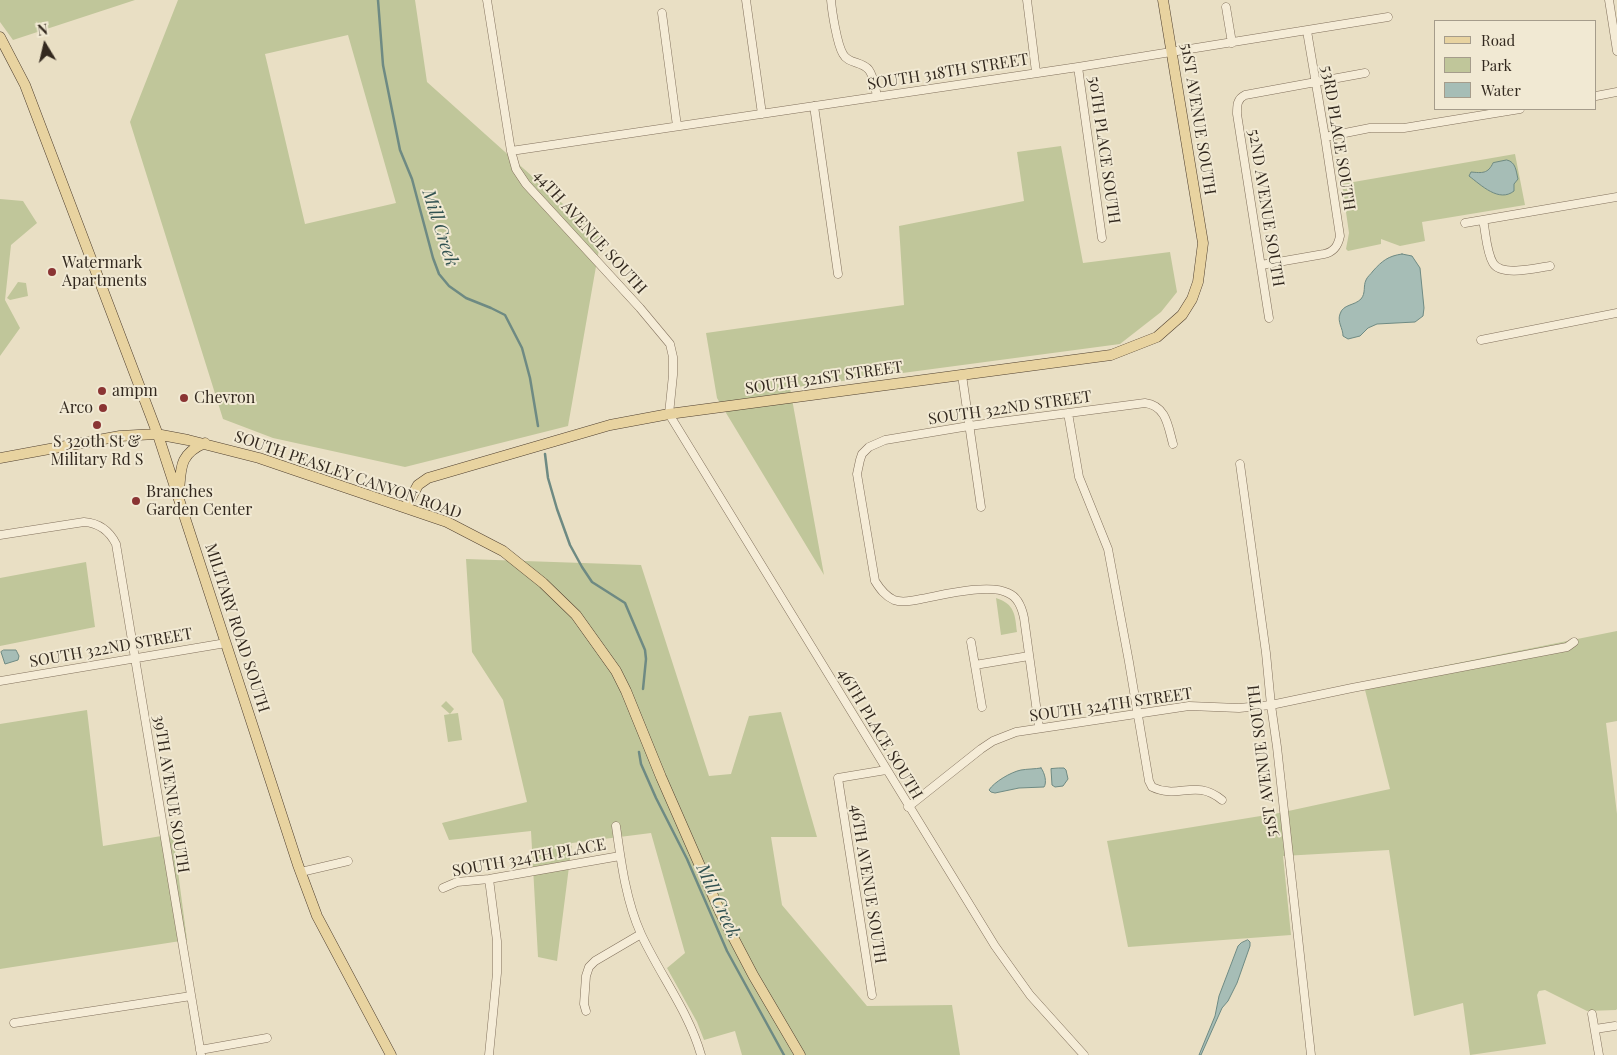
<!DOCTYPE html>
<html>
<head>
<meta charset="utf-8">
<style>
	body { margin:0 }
	#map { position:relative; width:1617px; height:1055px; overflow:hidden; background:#e9dfc4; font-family:"Playfair Display",serif }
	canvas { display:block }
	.legend { position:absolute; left:1434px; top:20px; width:162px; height:90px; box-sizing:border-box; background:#f1e9d3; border:1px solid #a59c8b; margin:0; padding:6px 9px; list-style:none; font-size:15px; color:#33291f }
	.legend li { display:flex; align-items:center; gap:10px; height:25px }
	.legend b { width:25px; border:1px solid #a59c8b }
	.north { position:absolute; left:20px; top:20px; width:50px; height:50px; -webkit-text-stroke:4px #f1e9d3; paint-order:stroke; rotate:351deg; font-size:14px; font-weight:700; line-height:20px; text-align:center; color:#33291f }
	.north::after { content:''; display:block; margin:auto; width:18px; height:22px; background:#33291f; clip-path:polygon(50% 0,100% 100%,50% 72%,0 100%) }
</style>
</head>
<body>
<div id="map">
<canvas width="1617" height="1055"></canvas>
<ul class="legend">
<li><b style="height:6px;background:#e8d3a0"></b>Road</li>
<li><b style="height:14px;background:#c0c69a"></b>Park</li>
<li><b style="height:14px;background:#a6bdb6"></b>Water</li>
</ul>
<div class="north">N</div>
</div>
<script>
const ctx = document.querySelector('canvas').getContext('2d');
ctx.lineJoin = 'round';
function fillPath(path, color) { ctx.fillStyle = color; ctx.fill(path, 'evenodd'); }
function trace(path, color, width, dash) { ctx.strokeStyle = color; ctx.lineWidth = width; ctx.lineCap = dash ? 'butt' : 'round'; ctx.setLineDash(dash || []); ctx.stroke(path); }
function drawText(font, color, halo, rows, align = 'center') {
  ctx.font = font + ' "Playfair Display",serif'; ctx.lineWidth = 4; ctx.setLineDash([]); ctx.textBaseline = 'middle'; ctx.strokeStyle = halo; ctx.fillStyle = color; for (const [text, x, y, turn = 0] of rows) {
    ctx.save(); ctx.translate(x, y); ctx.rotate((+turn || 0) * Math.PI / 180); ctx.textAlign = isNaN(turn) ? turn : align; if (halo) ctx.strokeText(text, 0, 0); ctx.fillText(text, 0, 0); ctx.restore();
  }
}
fillPath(new Path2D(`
	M0 0H135L13 40 0 22Z
	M178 0H415L427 82 601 238 568 426 405 467 273 438 223 419 130 122ZM348 35 396 203 305 224 265 54Z
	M1061 146 1083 263 1170 252 1177 292 1161 312 1120 344 790 388 824 575 717 398 706 333 904 305 899 226 1024 201 1017 152Z
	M1515 154 1525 205 1422 222 1425 241 1400 246 1381 239V244L1348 251 1346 249 1349 233 1342 184Z
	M0 199 23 201 37 223 11 245 5 300 20 328 0 356Z
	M18 282 26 283 28 296 10 300 7 298Z
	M466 559 641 565 709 776 731 774 749 716 781 712 817 837H771L782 905 867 1006 952 1005 960 1055H742L735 1031 704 1040 697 1022 667 968 685 953 651 833 572 843 557 961 538 957 531 831 449 840 442 823 527 802 503 700 472 652Z
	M86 562 95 627 0 646V578Z
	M996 598C1015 604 1015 615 1017 632L1001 635Z
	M1617 631V721L1606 723 1617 814V1009L1616 1010 1587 1011 1545 990 1539 991 1537 995 1546 1044 1470 1055 1463 1003 1414 1016 1389 850 1283 856 1291 935 1128 947 1107 841 1279 813 1390 789 1363 682Z
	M446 701 454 709 450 714 458 713 462 740 448 742 444 715 450 714 441 706Z
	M87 710 103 846 173 834 187 940 0 969V724Z`), '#c0c69a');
const water = new Path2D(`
	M1507 160C1516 162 1516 171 1518 179L1514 184V191C1499 203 1481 185 1469 176L1471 172C1482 173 1488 174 1493 163Z
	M1402 254 1412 256 1420 268 1424 308 1423 316 1415 322 1377 324 1368 328 1360 336 1348 339 1343 336C1343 328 1337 322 1340 314 1343 304 1354 306 1361 299 1366 293 1363 286 1366 280 1367 277 1371 274 1373 271 1382 261 1388 256 1402 254Z
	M4 650H16L19 656 18 660 5 664 1 652Z
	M1041 768C1045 773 1047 783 1044 787L1019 788 995 793 991 792 989 790C994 782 1011 772 1021 770 1027 769 1035 769 1041 768Z
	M1059 768H1064L1066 770 1068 779 1063 786 1055 787 1052 785 1051 769Z
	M1248 940 1250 942V946L1237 983 1228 1001 1222 1008 1201 1055H1199L1215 1016 1219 996 1238 946 1241 943Z`);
fillPath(water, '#a6bdb6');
trace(water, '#6e8a83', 1);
trace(new Path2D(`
	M378 0 383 65 400 150 412 179 433 258 439 274 449 286 466 298 491 308 505 315 522 348 530 378 538 426
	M545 454 548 478 557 509 570 545 582 567 592 582 625 603 645 650 646 659 643 689
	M639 752 641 764 656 798 687 859 727 951 784 1055`), '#6e8a83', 2.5);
const minor = new Path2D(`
	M487 0 511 151 516 169 526 184 640 308 670 344 673 357V375L669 414 995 946 1030 995 1084 1055
	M746 0 762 114
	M831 0C832 12 837 44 843 54 848 64 862 61 869 70 874 77 875 88 877 96
	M1027 0 1036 72
	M1609 0 1617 51
	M1226 7 1232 43
	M662 13 677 126
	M1078 67 1102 238
	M1596 96 1617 92
	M814 106 838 274
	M1325 137 1370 128H1404L1520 109
	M511 151 1078 67 1388 17
	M1483 220C1486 233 1486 251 1493 263 1501 277 1536 268 1550 266
	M1465 223 1617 197
	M1261 265 1324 254C1334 252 1338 246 1340 236L1325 137 1307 31
	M1269 318 1237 114C1237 105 1237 99 1245 95L1365 73
	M1481 340 1617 313
	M962 375 981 507
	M1068 413 1079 477 1108 549 1129 662 1149 781 1152 787C1179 800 1195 778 1222 800
	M1240 464 1266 653 1271 705 1277 747 1311 1055
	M0 535 84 522C99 523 109 530 116 544L201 1055
	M971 642 982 707
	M975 665 1029 656
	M0 681 226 643
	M1039 727 1024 618C1022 608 1018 597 1008 593 989 583 943 595 921 599 912 601 902 603 894 600 885 596 880 589 875 581L857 474 860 460 862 454 869 447 885 440 969 426 1145 403C1167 406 1168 427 1173 444
	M908 807 981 749 993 741 1016 732 1189 706 1239 708 1271 705 1352 688 1567 647 1574 642
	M616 826C621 862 626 901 641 934 660 975 689 1012 701 1055
	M301 872 348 861
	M489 879 497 941V973L489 1055
	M443 888 457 882 489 879 620 856
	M872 995 838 778 886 770
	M586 1011 584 1004 586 976 589 967 595 961 641 934
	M1592 1014 1599 1055
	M14 1023 191 996
	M1595 1029 1615 1026
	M200 1050 267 1038`);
const major = new Path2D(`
	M0 37 25 85 158 435 298 865 317 916 391 1055
	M0 458 120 436 156 434 188 440 259 458 447 522 503 551 543 583 576 615 616 671 626 691 661 777 721 914 753 975 800 1055
	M179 492C181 468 179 454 205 443
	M406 507 418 485 428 478 610 425 669 414 1111 355 1157 337 1182 315 1192 299 1198 282 1203 243 1163 0`);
trace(minor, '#82715d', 9);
trace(major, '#504030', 11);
trace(minor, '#f5ecd7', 8);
trace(major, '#e8d3a0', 10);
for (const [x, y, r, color] of [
	[52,272,5,"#8a3433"],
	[102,391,5,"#8a3433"],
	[184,398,5,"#8a3433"],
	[103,408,5,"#8a3433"],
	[97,425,5,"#8a3433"],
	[136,501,5,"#8a3433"]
]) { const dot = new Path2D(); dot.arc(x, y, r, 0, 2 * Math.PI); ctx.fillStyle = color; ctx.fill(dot); trace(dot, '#f1e9d3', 2); }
drawText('16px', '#33291f', '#f1e9d3', [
	["SOUTH 318TH STREET",948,72,-9],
	["51ST AVENUE SOUTH",1198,119,81],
	["53RD PLACE SOUTH",1338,138,81],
	["50TH PLACE SOUTH",1104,150,82],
	["52ND AVENUE SOUTH",1266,208,81],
	["44TH AVENUE SOUTH",590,232,48],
	["SOUTH 321ST STREET",824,378,-8],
	["SOUTH 322ND STREET",1010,408,-8],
	["SOUTH PEASLEY CANYON ROAD",348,475,19],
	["MILITARY ROAD SOUTH",237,628,72],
	["SOUTH 322ND STREET",111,648,-10],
	["SOUTH 324TH STREET",1111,705,-8],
	["46TH PLACE SOUTH",880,734,59],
	["51ST AVENUE SOUTH",1263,761,-97],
	["39TH AVENUE SOUTH",171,794,81],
	["SOUTH 324TH PLACE",529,858,-10],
	["46TH AVENUE SOUTH",868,884,81]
]);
drawText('16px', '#33291f', '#f1e9d3', [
	["Watermark",62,263],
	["Apartments",62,281],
	["ampm",112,391],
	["Chevron",194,398],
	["Arco",93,408,"right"],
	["S 320th St &",97,442,"center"],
	["Military Rd S",97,460,"center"],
	["Branches",146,492],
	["Garden Center",146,510]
], 'left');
drawText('italic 18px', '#305150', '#f1e9d3', [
	["Mill Creek",440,228,72],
	["Mill Creek",718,901,65]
]);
</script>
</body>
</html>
